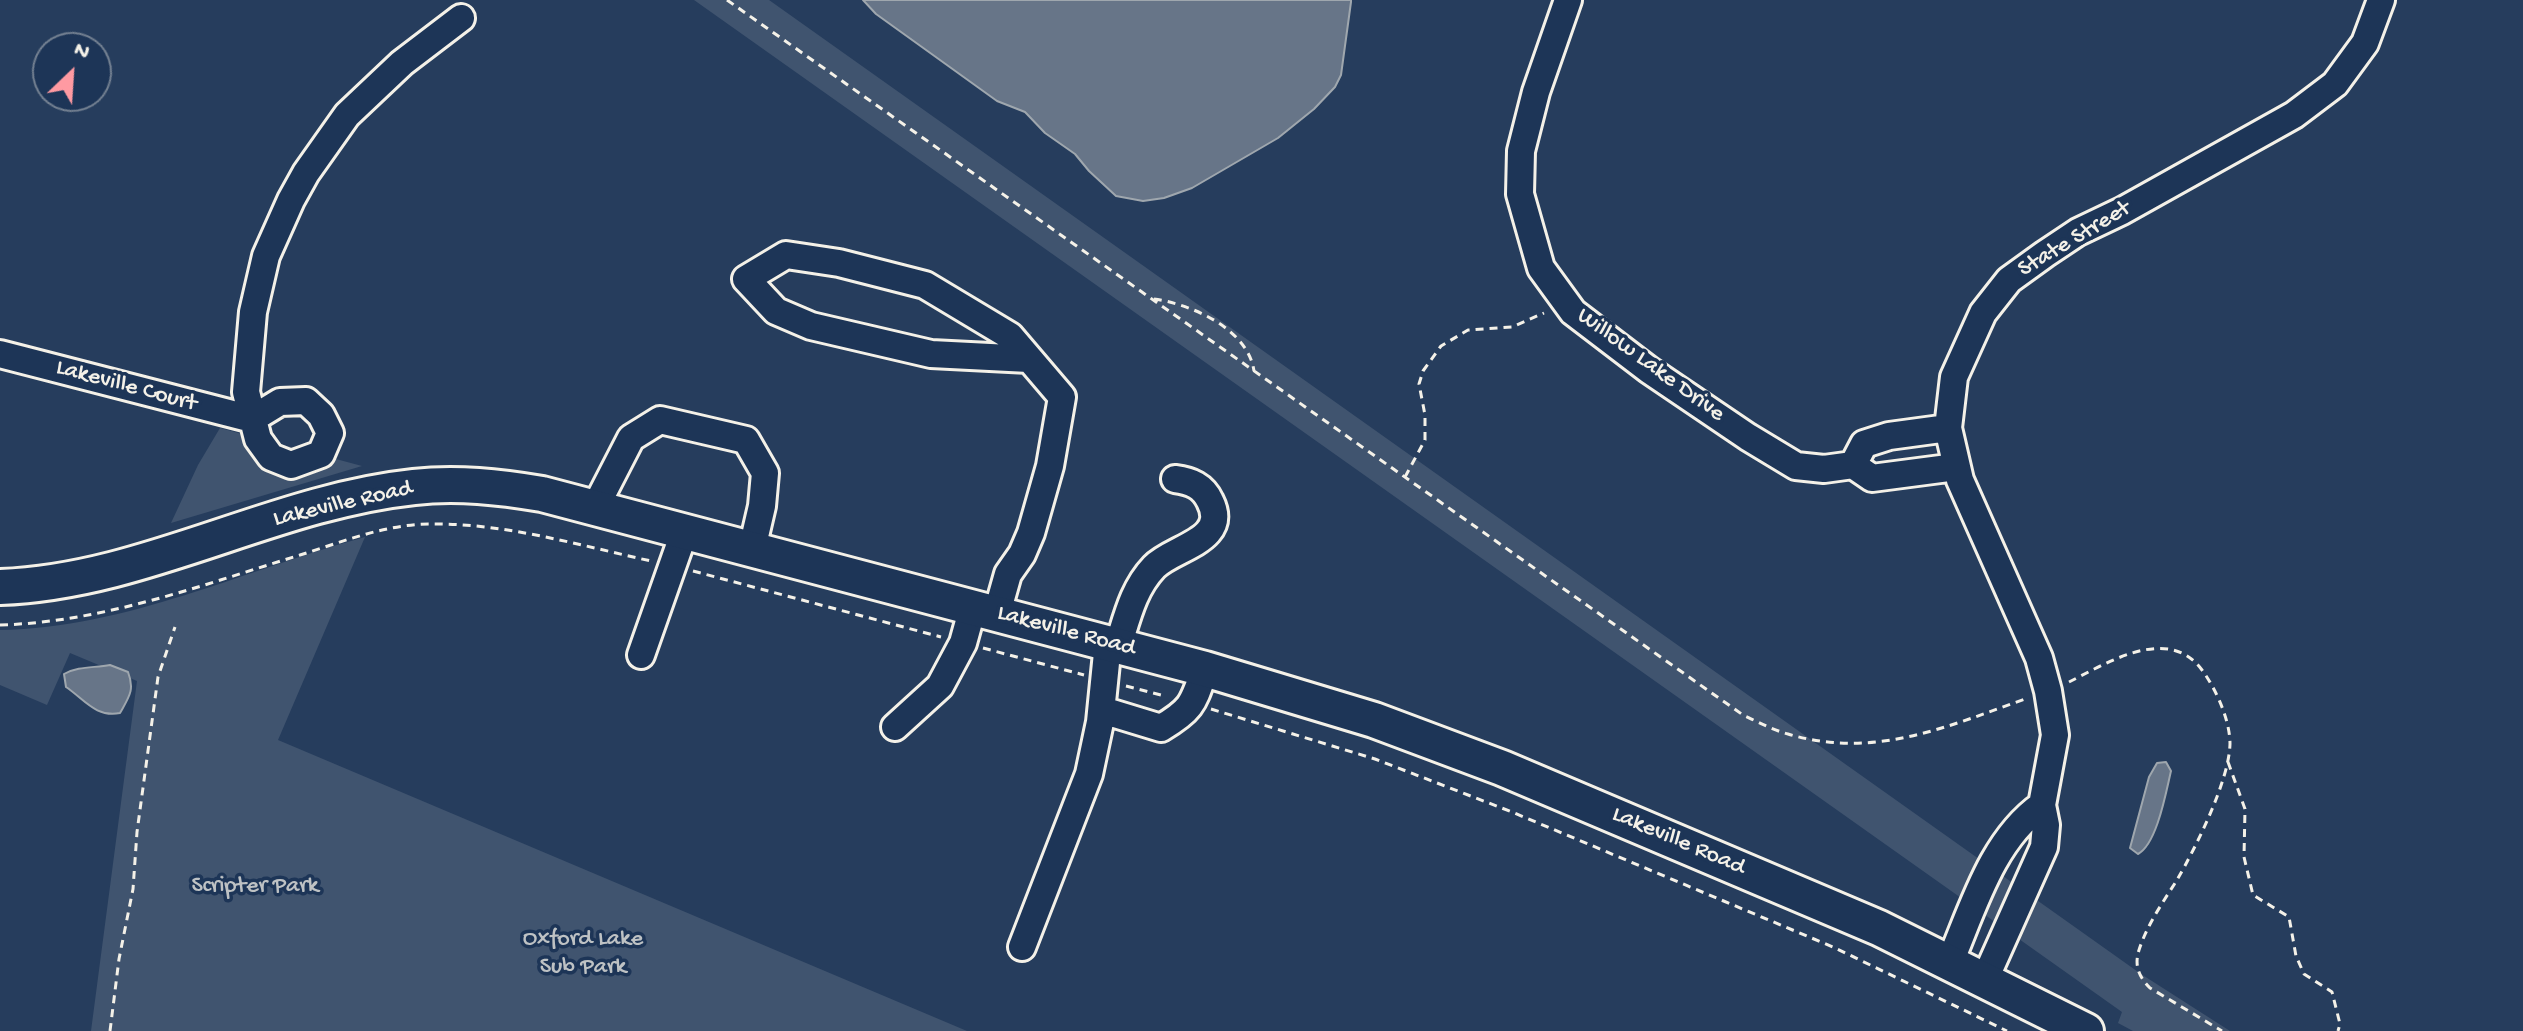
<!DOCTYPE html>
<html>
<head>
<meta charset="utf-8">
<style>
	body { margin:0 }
	#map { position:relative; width:2523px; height:1031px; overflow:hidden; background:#263d5d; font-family:"Gochi Hand",sans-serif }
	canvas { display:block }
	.north { position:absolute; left:32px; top:32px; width:80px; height:80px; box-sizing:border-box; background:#1d3557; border:2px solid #738091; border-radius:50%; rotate:25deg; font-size:22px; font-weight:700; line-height:32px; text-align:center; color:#f4f1e8 }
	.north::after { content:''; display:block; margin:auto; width:28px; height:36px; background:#ff9aa2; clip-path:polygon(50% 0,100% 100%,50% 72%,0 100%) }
</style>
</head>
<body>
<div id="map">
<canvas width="2523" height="1031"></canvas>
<div class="north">N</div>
</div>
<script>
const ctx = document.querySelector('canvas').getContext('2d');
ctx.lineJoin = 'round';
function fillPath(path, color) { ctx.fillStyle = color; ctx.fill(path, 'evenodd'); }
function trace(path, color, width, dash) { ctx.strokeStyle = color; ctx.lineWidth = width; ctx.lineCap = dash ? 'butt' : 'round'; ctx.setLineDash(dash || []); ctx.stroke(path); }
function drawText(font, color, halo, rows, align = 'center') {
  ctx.font = font + ' "Gochi Hand",sans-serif'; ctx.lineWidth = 7; ctx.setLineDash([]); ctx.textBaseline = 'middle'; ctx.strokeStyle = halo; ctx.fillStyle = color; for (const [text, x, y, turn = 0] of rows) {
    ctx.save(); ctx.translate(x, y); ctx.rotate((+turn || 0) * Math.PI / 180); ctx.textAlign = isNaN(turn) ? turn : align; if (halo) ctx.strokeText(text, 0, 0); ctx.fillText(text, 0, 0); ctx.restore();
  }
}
fillPath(new Path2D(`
	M694 0H769L2141 974 2230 1031H2133L2118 1023 2122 1012Z
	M220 428 362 466 171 523 198 465Z
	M365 537 278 740 967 1031H91L137 681 70 653 47 705 0 685V630C127 628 244 570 365 537Z`), '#40546f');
const water = new Path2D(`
	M863 0H1351V2L1341 75 1335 87 1314 109 1278 138 1192 188 1164 198 1143 201 1116 196 1089 171 1075 154 1045 133 1025 112 997 101 876 14Z
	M110 665 128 672C135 690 129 697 120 713 96 718 84 699 66 687L64 674C78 666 94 668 110 665Z
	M2166 762 2171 771C2166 792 2157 844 2138 854L2130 848 2149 777 2157 763Z`);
fillPath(water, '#677588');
trace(water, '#9fa7ae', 2);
const minor = new Path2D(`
	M1568 0 1536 92 1521 151 1520 194 1541 268 1573 312 1649 370 1748 437 1796 466 1824 469 1853 465 1872 478 1956 467
	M0 354 252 419 280 402 306 401 321 415 330 433 321 454 291 465 271 457 258 439 246 392 253 312 266 256 291 200 306 173 347 115 402 63 461 18
	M1853 465 1864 444 1889 436 1948 428
	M596 506 631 438 660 420 746 440 765 473 762 506 752 549
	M997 613 1008 574 1022 554 1031 533 1050 466 1062 397 1010 336 925 285 839 263 786 255 746 279 776 311 811 326 931 354 1029 359
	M1118 646C1127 618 1133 589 1154 567 1173 547 1230 541 1210 501 1203 486 1191 481 1175 479
	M641 655 685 530
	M1102 710 1161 728C1193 709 1193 703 1205 669
	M895 727 940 686 963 643 973 607
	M1022 947 1089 774 1100 722 1108 643
	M1950 962C1973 908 1992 840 2042 805
	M1985 979 2044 847 2046 825 2042 805 2055 735 2048 691 2039 658 1960 480 1948 428 1954 377 1983 313 2009 280 2045 254 2078 232 2122 211 2294 115 2335 84 2365 43 2381 0`);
const major = new Path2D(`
	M0 587C144 582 272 502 414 487 457 482 500 487 542 494L1205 669 1374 720 1502 768 1879 928 2086 1031`);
trace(minor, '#f4f1e8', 32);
trace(major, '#f4f1e8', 40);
trace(new Path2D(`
	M727 0 1743 715C1758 722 1773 730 1788 734 1875 760 1948 726 2028 698
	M1154 299C1191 304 1248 329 1254 371
	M1405 477 1425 440V415L1419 384 1423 371 1441 346 1468 330 1512 327 1544 313
	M693 571 941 637
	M0 625C104 622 202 585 300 555 342 542 386 524 430 524 505 523 578 545 651 561
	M983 648 1084 675
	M2069 682C2107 663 2168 624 2202 670 2216 689 2230 720 2230 744 2229 781 2196 847 2177 880 2163 902 2147 925 2139 950 2134 966 2139 977 2150 988L2222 1031
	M1126 686 1165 696
	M1211 709 1375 759 1512 812 1833 947 2007 1031
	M2228 762 2245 809 2244 857 2253 895 2289 917 2296 956 2304 974 2332 992 2340 1024 2338 1031
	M110 1031 119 959 133 889 137 832 158 677 175 627`), '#f4f1e8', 3, [8, 6]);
trace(minor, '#1d3557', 26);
trace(major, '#1d3557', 34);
drawText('24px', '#f4f1e8', '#1d3557', [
	["State Street",2075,240,-31],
	["Willow Lake Drive",1650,366,36],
	["Lakeville Court",126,387,15],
	["Lakeville Road",343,505,-13],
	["Lakeville Road",1066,632,15],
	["Lakeville Road",1678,842,23]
]);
drawText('24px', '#bec2c4', '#1d3557', [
	["Scripter Park",255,887],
	["Oxford Lake",583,940],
	["Sub Park",583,968]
]);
</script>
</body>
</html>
